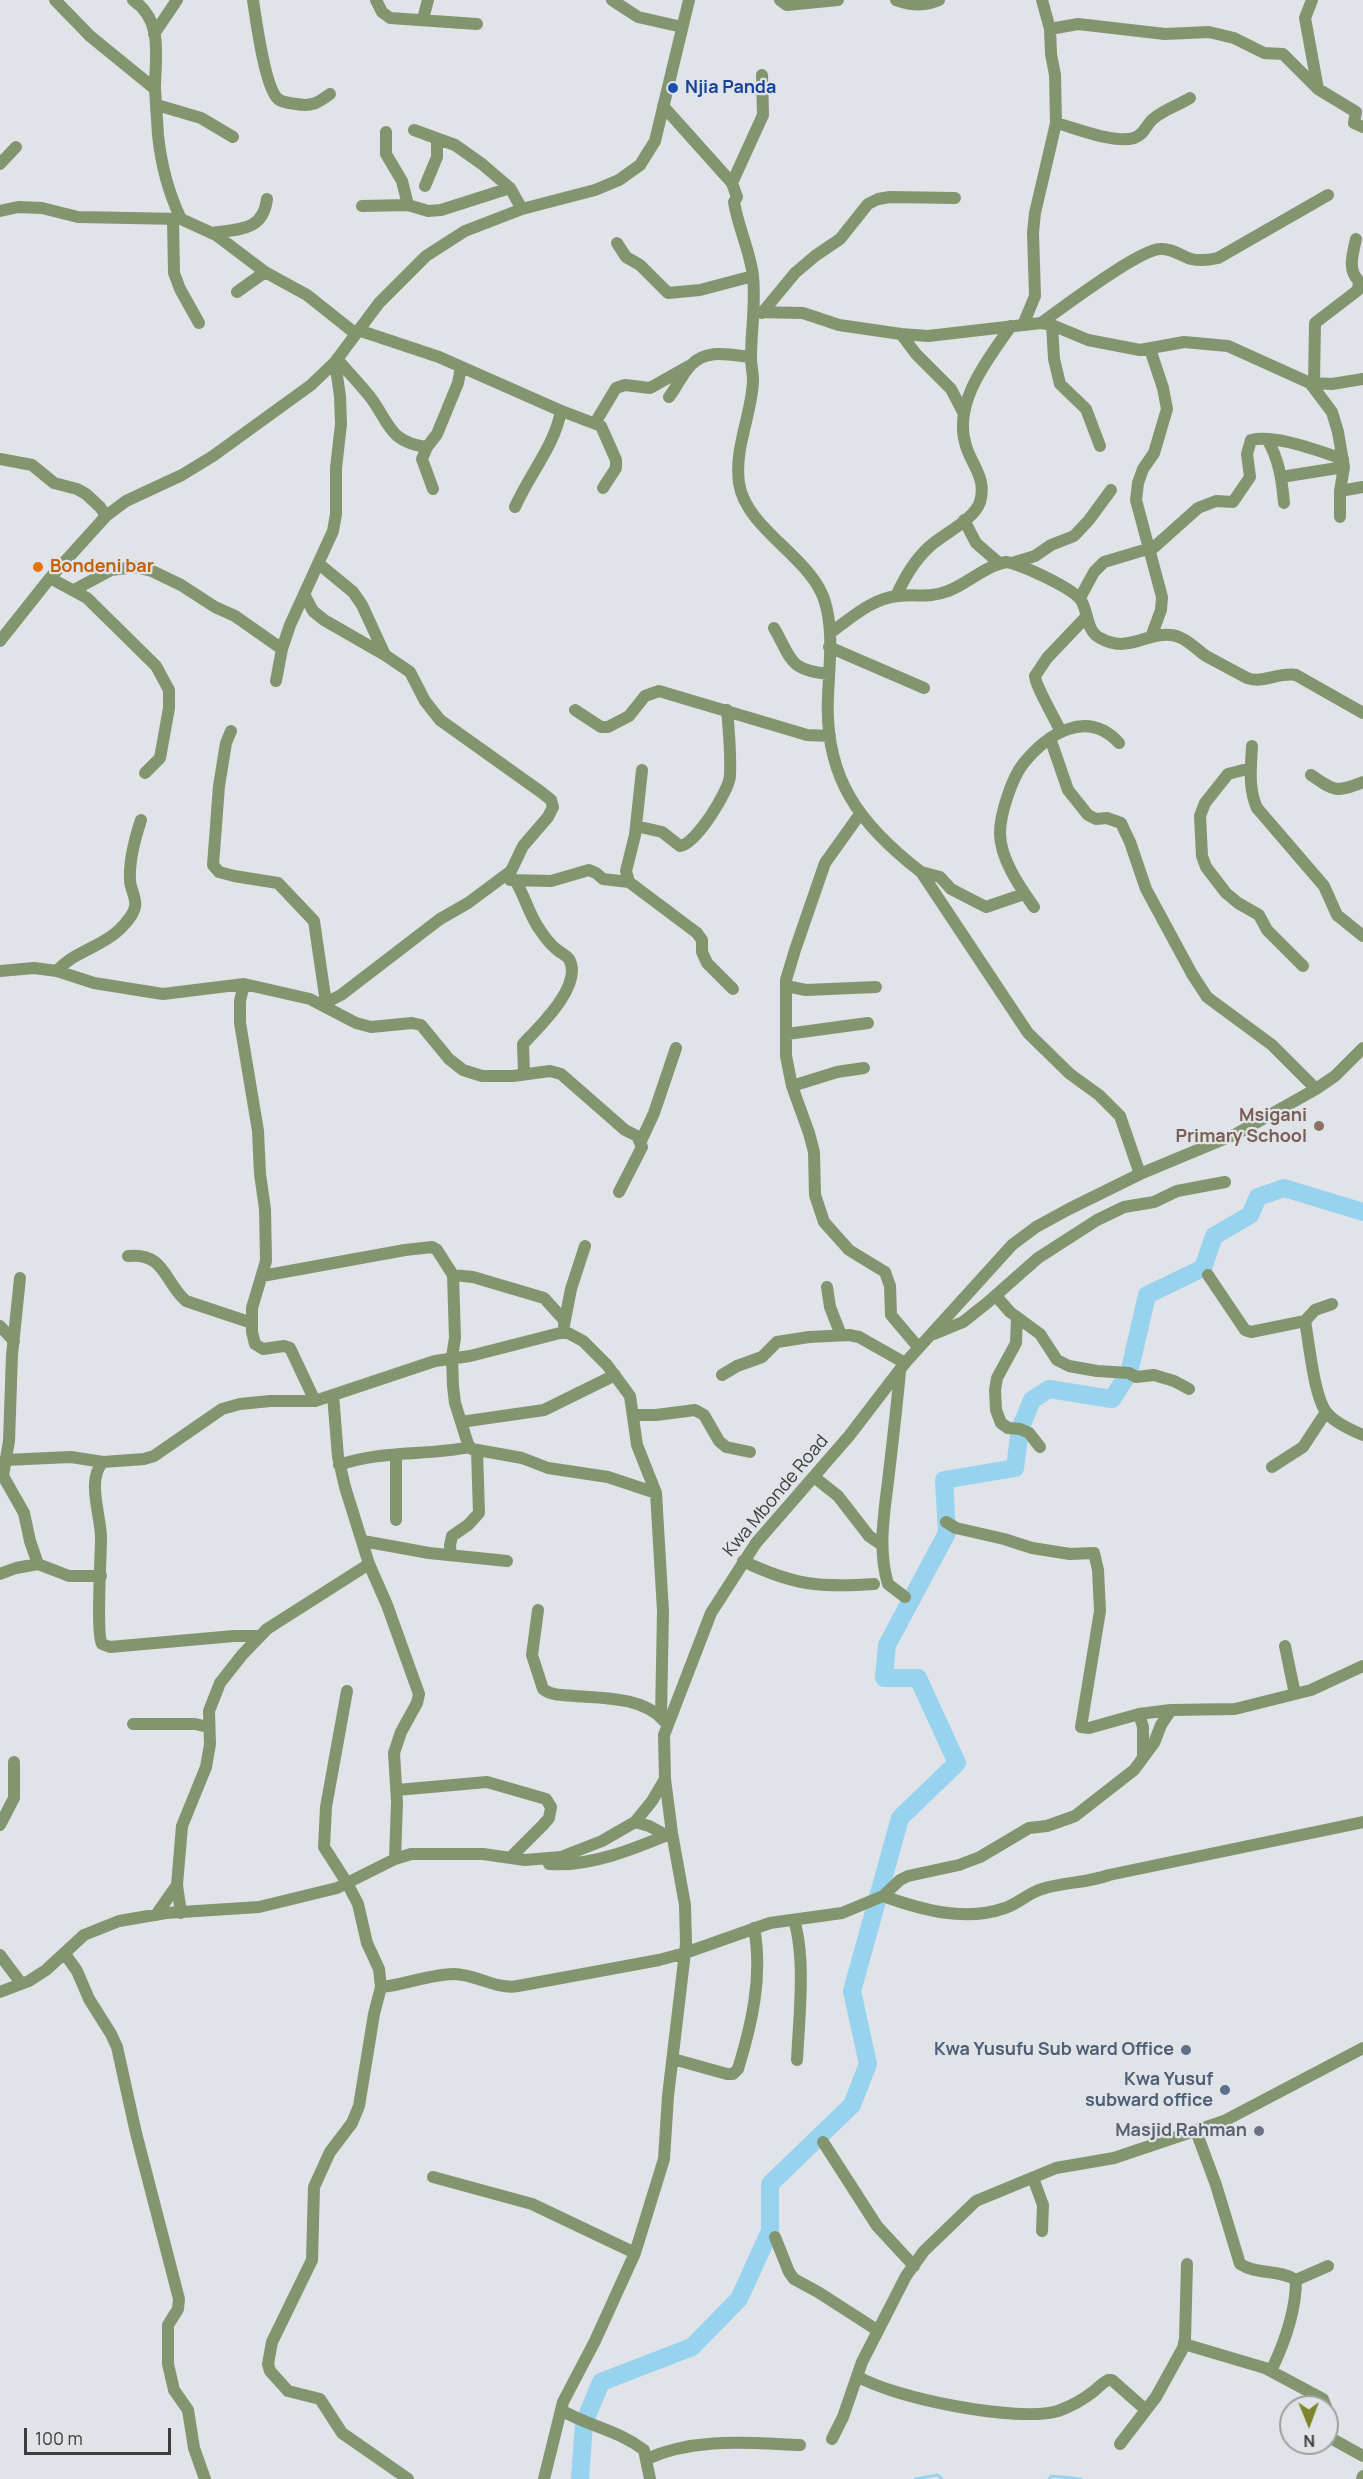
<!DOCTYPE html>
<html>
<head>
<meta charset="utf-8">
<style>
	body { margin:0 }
	#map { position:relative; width:1363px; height:2479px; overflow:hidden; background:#e0e3e7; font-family:Manrope,sans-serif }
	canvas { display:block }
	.north { position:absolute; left:1279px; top:2395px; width:60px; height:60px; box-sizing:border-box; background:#e0e3e7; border:2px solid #9ea0a3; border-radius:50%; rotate:179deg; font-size:16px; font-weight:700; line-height:24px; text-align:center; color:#3b3c3e }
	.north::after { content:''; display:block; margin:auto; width:21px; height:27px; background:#80842e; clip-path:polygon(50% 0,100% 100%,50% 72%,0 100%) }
	.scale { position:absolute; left:24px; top:2428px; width:147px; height:27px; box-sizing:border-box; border:3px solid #3b3c3e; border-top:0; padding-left:8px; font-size:18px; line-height:21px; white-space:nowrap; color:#3b3c3e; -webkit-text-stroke:4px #e0e3e7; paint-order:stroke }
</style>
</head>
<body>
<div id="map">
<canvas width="1363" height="2479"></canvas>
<div class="north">N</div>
<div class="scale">100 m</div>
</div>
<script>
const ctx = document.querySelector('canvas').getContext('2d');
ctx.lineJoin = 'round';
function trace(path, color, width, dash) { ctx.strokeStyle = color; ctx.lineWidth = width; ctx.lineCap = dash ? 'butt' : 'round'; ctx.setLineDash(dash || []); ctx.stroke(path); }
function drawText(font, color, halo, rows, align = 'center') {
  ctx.font = font + ' Manrope,sans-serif'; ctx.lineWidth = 4.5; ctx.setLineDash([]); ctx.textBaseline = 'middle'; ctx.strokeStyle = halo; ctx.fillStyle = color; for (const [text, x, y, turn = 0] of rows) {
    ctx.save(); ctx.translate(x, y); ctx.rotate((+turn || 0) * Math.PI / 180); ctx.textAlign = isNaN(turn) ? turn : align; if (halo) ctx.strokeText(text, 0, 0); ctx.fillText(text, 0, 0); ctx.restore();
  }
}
trace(new Path2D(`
	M915 2479 938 2475 942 2479
	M1049 2479 1051 2476 1081 2479`), '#97d3ee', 3);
trace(new Path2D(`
	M580 2479 584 2423 601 2382 692 2347 739 2299 770 2231V2184L852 2105 868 2064 852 1991 900 1818 957 1763 918 1678H884L887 1645 947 1533 944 1480 1015 1468 1020 1429 1032 1400 1049 1389 1112 1399 1129 1373 1147 1295 1203 1268 1214 1236 1250 1215 1258 1197 1284 1188 1363 1212`), '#97d3ee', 18);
trace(new Path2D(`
	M55 0 90 36 155 89
	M133 0C164 21 155 57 155 89 156 104 157 120 158 135 161 164 169 194 181 219
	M253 0C256 20 265 88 278 99 283 103 290 103 296 104 311 107 318 103 330 94
	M376 0 382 12 390 18 477 24
	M612 0 638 17 682 27
	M780 0 787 5 838 0
	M896 0C910 5 925 7 939 0
	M1312 0 1305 18 1318 89
	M423 19 428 0
	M1050 29 1078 24 1165 34 1209 32 1234 38 1264 53 1283 54 1318 89 1356 112 1354 123 1363 127
	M154 34 177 0
	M157 105 201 118 233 137
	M663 106 732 183 737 197 734 202C738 227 750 251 753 276 756 304 751 330 751 358 751 365 753 373 753 380 752 415 734 447 739 483 746 530 812 557 825 602 834 632 829 667 828 697 824 778 860 825 921 872L1028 1033 1070 1074 1099 1095 1120 1116 1140 1174
	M1056 123C1076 128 1114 144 1134 138 1144 135 1146 125 1153 119 1163 110 1179 105 1190 98
	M414 130 455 145 482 164 510 188 522 209
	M386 132V154L402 181 408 205
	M0 164 16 147
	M732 183 763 115 762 75
	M425 186 437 157V139
	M362 206 408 205 428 211 441 210 510 188
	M0 211 18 207 42 208 78 217 181 219 216 235 265 272 307 295 356 334
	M173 219 174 273 180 289 199 323
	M211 233C238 229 263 232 267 199
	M617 243 626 257 640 265 668 293 700 290 753 276
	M237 292 265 272
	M754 312 803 313 839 325 901 334 928 336 1041 323 1052 325 1088 340 1140 350 1184 342 1228 346 1310 383 1332 412 1338 432 1344 467 1340 491V517
	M762 313 795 273 815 256 840 239 868 204 878 199 890 197 955 198
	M1041 323C1062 308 1138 250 1160 249 1171 248 1180 255 1191 259 1200 261 1209 260 1218 258L1328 195
	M1023 325 1035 296 1033 233 1035 213 1056 123 1055 75 1051 54 1050 29 1042 0
	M1052 325 1054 359 1060 384 1086 409 1100 446
	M358 330 439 357 559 410 601 426 616 460V468L603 488
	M901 334 916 354 951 389 963 412
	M1150 349 1163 388 1167 409 1154 453 1143 469 1138 483 1136 500 1162 597 1161 610 1151 637
	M337 359C348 372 360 384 371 398 390 424 389 442 427 447
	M1310 383 1332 384 1363 379
	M1314 384 1315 323 1358 290 1359 281C1347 271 1353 253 1356 239
	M669 397C677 387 682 374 691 365 707 348 730 355 751 357
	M595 423 616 388 625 385 650 388 689 366
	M1267 439C1279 459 1282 480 1284 503
	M0 459 32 465 54 483 77 489 86 494 100 507 106 516
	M1281 477 1344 467
	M433 489 422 459 427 447 437 434 458 383 461 367
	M1340 491 1363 487
	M515 507C530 473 554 447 561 411
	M964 520 976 543 999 563
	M1151 550 1198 508 1216 501 1233 502 1250 477 1247 454 1251 440C1276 434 1318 451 1343 459
	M1012 563 1035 556 1051 545 1074 536 1089 520 1111 490
	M319 564 353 592 362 605 385 655
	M50 578 87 598 156 666 169 690V708L160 758 145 773
	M74 590 111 570 135 567 152 571 181 585 215 607 235 616 282 649
	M304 594 313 611 324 620 385 655 410 672 425 701 440 720 541 792 551 800 553 807 548 817 523 846 511 871 468 903 440 919 341 995 323 1004
	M896 596C905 577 914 561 929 547 943 534 974 520 980 502 987 478 972 466 966 446 952 403 988 359 1011 326
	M1080 598 1094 572 1104 562 1151 548
	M774 628C792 659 788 670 829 674
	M830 633C850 619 872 598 898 596 915 594 931 598 948 591 967 584 985 566 1006 562 1020 564 1076 589 1082 602 1088 613 1087 632 1100 638 1128 654 1146 632 1171 635 1184 636 1196 649 1206 656 1217 662 1236 672 1247 678 1262 684 1279 672 1296 675L1363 713
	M0 641 50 578 106 516 126 501 182 475 213 456 311 385 335 362 379 303 426 256 465 231 522 209 595 190 619 180 640 165 655 141 689 0
	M829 647 924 688
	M276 681 282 649 290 625 333 531 336 514V468L341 424 340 396 335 362
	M575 710 601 727H608L629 716 645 696 659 691 807 735 830 736
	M231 731 226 743 219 786 213 865 219 872 234 876 278 883 314 921 326 1003
	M1061 732C1055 719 1035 685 1035 676L1047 658 1087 616
	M1050 738 1068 790 1088 815 1096 819 1107 818 1121 823 1130 842 1146 889 1192 974 1207 997 1272 1045 1316 1089
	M1252 746C1251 767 1248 788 1257 808L1324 886 1337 915 1363 936
	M1251 768 1228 774 1205 803 1200 816 1202 856 1206 867 1226 893 1238 903 1259 915 1267 930 1303 966
	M642 770 635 835 626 871 629 882 697 933 702 940V952L707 963 733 989
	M1311 775C1334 791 1336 793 1363 782
	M860 814 825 863 795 950 786 980V1056L792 1086 809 1133 814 1152 815 1195 824 1222 849 1250 885 1272 890 1286 891 1315 918 1347
	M636 826 662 832 680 846C696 844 729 791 730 776 731 754 729 731 727 710
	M921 872 940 877 951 889 986 907 1024 894
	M510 880 551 881 589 870 596 873 603 879 629 882
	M515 880C525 896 529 915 540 930 544 936 549 943 555 948 559 952 566 955 569 959 584 985 538 1028 523 1044L524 1074
	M1034 907C1019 886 1000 858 1000 833 1000 814 1012 778 1023 764 1047 734 1087 708 1119 743
	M0 971 34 968 57 971 94 983 163 994 244 984 310 999 356 1023 371 1027 412 1023 421 1025 449 1059 463 1070 482 1076H513L550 1071 561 1074 625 1130 637 1136 642 1147 619 1192
	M57 971C74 951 100 948 119 930 125 924 133 916 135 907 137 898 130 889 130 880 129 860 135 838 141 820
	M244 984 240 1001V1023L258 1131 260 1174 265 1209 266 1261 252 1308V1332L255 1344 263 1349 284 1346 290 1348 315 1401
	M786 986 806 990 876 987
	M787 1034 868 1023
	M792 1086 837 1072 864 1068
	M641 1141 654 1113 676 1048
	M128 1256C165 1252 164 1282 186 1301L252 1323
	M453 1275 473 1277 544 1298 564 1320
	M1208 1275 1245 1330 1251 1332 1305 1321
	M262 1276 405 1250 432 1247 437 1250 453 1275 455 1338 452 1357 453 1386 455 1403 468 1444 472 1449 522 1458 548 1468 608 1477 656 1493
	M20 1278 12 1355 9 1441 3 1476 24 1513 30 1541 38 1564
	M827 1287 830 1307 841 1335
	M996 1296 1010 1312 1040 1334 1057 1360 1069 1366 1097 1371 1129 1373 1136 1377 1154 1375 1174 1381 1189 1389
	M1332 1304 1315 1310 1305 1321C1309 1342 1314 1398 1327 1413 1335 1423 1351 1430 1363 1435
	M1017 1317 1016 1343 997 1378 995 1390 996 1410 1001 1423 1008 1428 1020 1429 1029 1433 1040 1447
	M564 1325 571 1289 585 1246
	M0 1326 14 1341
	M934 1334 963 1322 987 1303 1038 1258 1097 1220 1124 1207 1154 1202 1177 1191 1225 1182
	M900 1371C897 1405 893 1439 889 1473 885 1509 877 1548 888 1584L905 1597
	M722 1375 737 1366 762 1357 777 1342 809 1337 849 1335 859 1337 905 1363
	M333 1395 338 1457 345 1487 369 1564 387 1605 419 1694 417 1703 401 1732 394 1753 397 1802 395 1859
	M634 1415H656L695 1410 704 1415 719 1441 726 1447 750 1452
	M461 1422 544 1410 615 1375
	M396 1455V1520
	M5 1460 71 1457 103 1462
	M339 1465C381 1450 427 1456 470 1447
	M1272 1467 1303 1447 1326 1412
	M814 1477 838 1496 869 1536 882 1545
	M946 1522 956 1528 1004 1539 1032 1548 1070 1554 1094 1553 1098 1570 1100 1611 1081 1727 1089 1728 1139 1714 1171 1710
	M363 1541 429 1553 507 1561
	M451 1555 450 1545 452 1536 468 1525 479 1513 477 1451
	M743 1561C793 1585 820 1588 874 1584
	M0 1574 16 1568 38 1564 69 1576H101
	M538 1610 532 1655 543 1689C552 1696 564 1695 575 1696 603 1698 644 1697 664 1721
	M260 1636H234L110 1647 102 1644C96 1634 101 1556 101 1538 101 1515 86 1480 103 1462L144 1459 154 1456 222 1409 240 1404 270 1401H315L435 1361 470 1356 560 1333H568L583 1341 607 1365 630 1396 637 1445 656 1493 663 1611 661 1717
	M1285 1646 1295 1694
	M347 1691 326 1807 324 1847 347 1883 358 1904 367 1943 379 1969 381 1987 374 2014 359 2106 352 2123 330 2152 314 2187 312 2260 272 2342 268 2364 270 2371 288 2391 320 2399 342 2433 408 2479
	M1139 1714 1143 1727V1758
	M133 1724H195L208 1727
	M397 1790 487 1782 546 1799 551 1807 549 1818 543 1825 510 1858
	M635 1822 649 1826 666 1835
	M0 1825 14 1798V1762
	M549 1864C590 1867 634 1849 672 1833
	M883 1896 900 1880 908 1876 959 1865 980 1857 1029 1828 1047 1826 1075 1816 1134 1770 1154 1743 1161 1725 1171 1710 1235 1709 1311 1690 1363 1666
	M181 1913 177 1885 182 1826 206 1767 210 1744 209 1711 220 1683 242 1655 267 1629 369 1564
	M156 1915 177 1885
	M794 1920C806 1959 799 2018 797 2060
	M65 1954 77 1971 89 1999 111 2034 117 2047 136 2133 179 2299 178 2309 168 2325V2364L174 2390 188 2410 194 2448 205 2479
	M0 1955 21 1983
	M381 1987C405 1985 430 1974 454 1974 476 1974 496 1990 518 1986L659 1960 685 1953 770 1923 842 1913 883 1896C922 1910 965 1922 1005 1908 1018 1904 1028 1893 1042 1889 1064 1882 1087 1883 1109 1875L1363 1822
	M0 1992 29 1981 46 1970 84 1935 119 1921 166 1913 259 1907 337 1888 395 1859 411 1854H483L525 1860 561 1857 602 1841 635 1822 652 1801 665 1779
	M673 2059 727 2074H733L738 2069C752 2024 763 1975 754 1928
	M1196 2131 1216 2185 1240 2264C1257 2275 1279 2269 1296 2280
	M823 2142 877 2226 914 2266
	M433 2177 532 2204 635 2253
	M1033 2178 1043 2205 1042 2231
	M775 2237 789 2272 794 2279 818 2292 877 2330
	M1184 2344 1265 2368 1323 2399 1326 2407
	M1271 2371C1285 2342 1296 2312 1296 2280L1328 2266
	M857 2376C893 2398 1018 2423 1058 2411 1069 2407 1084 2399 1094 2391 1099 2387 1102 2383 1108 2380H1112L1146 2410
	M561 2410C590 2427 616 2429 644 2450L650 2479
	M1327 2436 1363 2456
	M832 2439 843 2417 862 2362 906 2276 924 2251 976 2201 1056 2168 1114 2158 1224 2121 1363 2048
	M1120 2444 1156 2397 1183 2348 1185 2339 1187 2264
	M647 2459C695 2437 749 2443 800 2445
	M544 2479 563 2402 595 2341 635 2253 664 2159 668 2096 686 1944 685 1905 672 1833 665 1779 664 1735 711 1613 756 1543 849 1436 905 1363 1012 1245 1036 1227 1069 1209 1140 1174 1236 1134 1316 1089 1335 1076 1363 1048
	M1362 2479 1363 2476`), '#83956f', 12);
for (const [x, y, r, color] of [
	[673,88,6,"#1a4fb4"],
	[38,567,6,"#e8710a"],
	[1319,1126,6,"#8d6e63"],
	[1186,2050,6,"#5c6f8a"],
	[1225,2090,6,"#5c6f8a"],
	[1259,2131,6,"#6b7280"]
]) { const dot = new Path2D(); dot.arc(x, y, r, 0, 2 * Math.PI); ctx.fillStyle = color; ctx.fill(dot); trace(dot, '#e0e3e7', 2); }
drawText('bold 18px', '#164399', '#e0e3e7', [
	["Njia Panda",685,88]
], 'left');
drawText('bold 18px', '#c56008', '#e0e3e7', [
	["Bondeni bar",50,567]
], 'left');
drawText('bold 18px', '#785e54', '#e0e3e7', [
	["Msigani",1307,1116],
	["Primary School",1307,1137]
], 'right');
drawText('18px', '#3b3c3e', '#e0e3e7', [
	["Kwa Mbonde Road",776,1496,-50]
]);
drawText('bold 18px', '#4e5e75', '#e0e3e7', [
	["Kwa Yusufu Sub ward Office",1174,2050],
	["Kwa Yusuf",1213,2080],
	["subward office",1213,2101]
], 'right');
drawText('bold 18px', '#5b616d', '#e0e3e7', [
	["Masjid Rahman",1247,2131]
], 'right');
</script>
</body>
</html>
